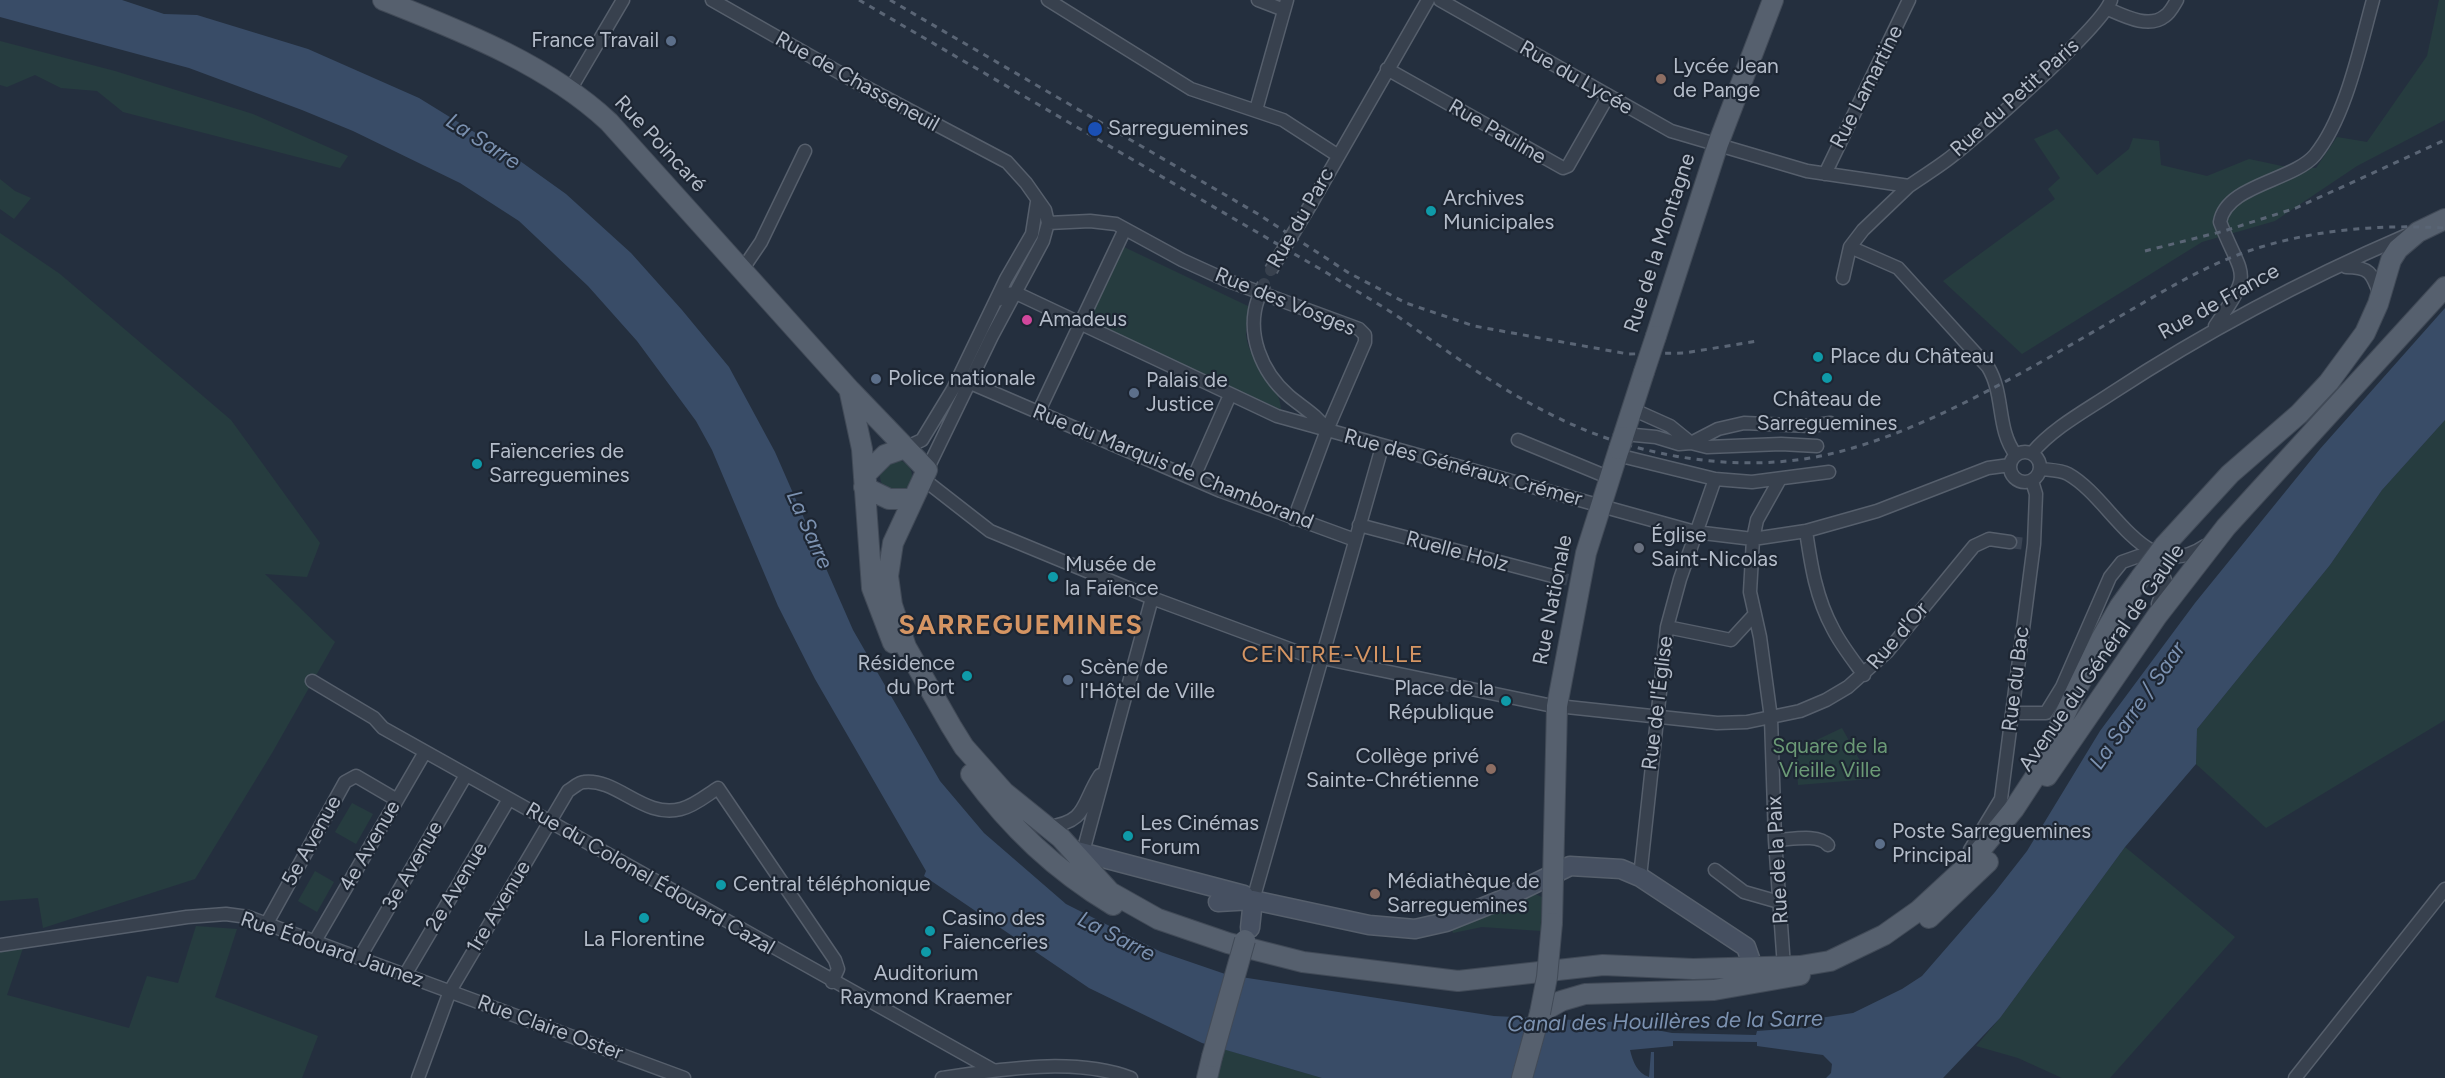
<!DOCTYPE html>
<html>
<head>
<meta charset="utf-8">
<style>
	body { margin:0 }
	canvas { display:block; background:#242f3e }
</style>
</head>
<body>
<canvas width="2445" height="1078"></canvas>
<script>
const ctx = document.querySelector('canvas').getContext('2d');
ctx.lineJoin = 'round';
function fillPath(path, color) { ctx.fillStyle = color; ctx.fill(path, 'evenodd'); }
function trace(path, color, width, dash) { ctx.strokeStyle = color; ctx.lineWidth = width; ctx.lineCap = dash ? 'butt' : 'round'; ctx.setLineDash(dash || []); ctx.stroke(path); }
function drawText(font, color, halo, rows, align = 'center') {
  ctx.font = font + ' Figtree,sans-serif'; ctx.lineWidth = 4.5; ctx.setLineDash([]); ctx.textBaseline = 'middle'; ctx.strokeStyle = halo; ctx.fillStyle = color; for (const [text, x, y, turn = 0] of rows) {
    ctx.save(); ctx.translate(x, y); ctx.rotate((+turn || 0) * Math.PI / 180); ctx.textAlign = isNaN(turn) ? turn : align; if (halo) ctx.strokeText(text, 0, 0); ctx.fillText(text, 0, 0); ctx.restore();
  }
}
fillPath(new Path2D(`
	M2439 0H2445V120L2357 166 2275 221 2202 242 2022 354 1943 281 2055 199 2048 189 2060 178 2034 139 2057 129 2097 175 2129 149 2133 138 2159 141 2161 165 2207 176 2249 159 2282 166 2316 168 2337 137 2367 142 2427 56Z
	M0 41 115 71 253 114 348 156 340 168 123 112 97 91 61 88 35 75 7 87 0 85Z
	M0 179 15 191 31 198 14 219 0 209Z
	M0 233 60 274 231 420 320 543 307 577 265 574 335 642 272 753 195 879 43 928 38 898 0 901Z
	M1124 247 1250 307C1249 316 1246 326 1246 335 1249 365 1281 383 1281 410L1084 319Z
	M2445 420V720L2266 828 2196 764 2197 729 2330 565 2382 490Z
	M880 476a16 16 0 1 1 32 0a16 16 0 1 1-32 0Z
	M1842 728 1870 779 1798 785 1796 747 1804 746Z
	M352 803 373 814 356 844 335 832Z
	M2125 847 2235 937 2110 1078H2062L2018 1058 1976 1046 2000 1018Z
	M315 871 334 882 317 912 298 901Z
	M1535 894 1542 897 1541 931 1482 927 1453 933 1452 930Z
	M196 926 237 929 215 997 318 1036 302 1078H0V940L23 948 7 995 129 1028 147 976 178 983Z
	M1213 1046 1322 1078H1205Z`), '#263c3f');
fillPath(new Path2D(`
	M0 0H122L164 14 197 15 308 49 419 98 513 156 566 194 631 253 682 310 729 367 775 452 853 630 940 781 984 833 1066 904 1161 952 1228 975 1494 1016 1615 1022 1672 1033 1756 1035 1757 1031 1810 1027 1820 1018 1853 1013 1902 989 1922 976 1995 892 2027 851 2100 731 2195 603 2320 449 2445 308V420L2382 490 2330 565 2197 729 2196 764 2125 847 2000 1018 1943 1078H1826L1831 1073 1832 1064 1823 1055 1757 1046V1042L1673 1041V1046L1630 1050C1633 1062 1637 1073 1649 1077L1651 1052H1654V1078H1322L1202 1043 1089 988 924 876 926 871 815 679 778 606 712 450 696 421 637 341 588 286 519 221 460 183 353 131 302 110 189 68 0 17Z`), '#394c67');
trace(new Path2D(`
	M2010 542 2026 544
	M1556 577 1573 581`), '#3a4453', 12, [12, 6]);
const street = new Path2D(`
	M712 0 854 81 1007 162 1026 183 1045 210 1048 223 1043 241 992 336 927 470
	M1048 0 1191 89 1283 120 1337 155
	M1258 0 1284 10
	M1440 0 1671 131 1807 171 1909 186C1922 177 1935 169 1947 160 1975 139 2103 26 2111 0
	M2108 9C2124 16 2149 29 2165 16 2170 13 2174 5 2177 0
	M1387 69 1563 168 1568 166 1608 96
	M570 90 623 0
	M1256 110 1287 0
	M1825 174 1909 0
	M1311 204 1428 0
	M1048 223 1090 221 1116 224 1182 260 1226 280 1359 329 1365 335V342L1327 430 1294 519
	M1850 247 1898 268 1988 367C2005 395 1996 429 2016 455
	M2346 267C2370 267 2372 273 2380 295
	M742 270 761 242 805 151
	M1843 278 1850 247 1863 230 1909 186
	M1258 299C1246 333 1261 372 1289 396 1302 407 1317 415 1327 430
	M998 300 1007 294 1016 293 1277 416 1695 532 1753 539 1806 531 1877 511 1988 468 2010 465
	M2215 326C2255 269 2242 279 2220 222 2226 185 2293 181 2315 155 2346 117 2360 47 2373 0
	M959 378 1221 491 1355 540
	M1632 409 1670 426 1691 443 1707 447 1781 444 1817 446
	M1039 411 1125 229
	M1624 434 1656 437 1679 444 1691 443 1718 429 1744 423 1811 426 1830 423
	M1518 440 1610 478
	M905 448 922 440 953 389 1006 279 1032 234 1037 202
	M2010 467a15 15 0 1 1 30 0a15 15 0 1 1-30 0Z
	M2032 453C2053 428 2085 411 2112 393 2205 332 2303 280 2405 236
	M1617 455 1715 479 1752 482 1829 472
	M2041 469C2049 470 2061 470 2068 474 2113 499 2145 587 2205 546
	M922 478 990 531 1152 598 1303 654 1548 705 1717 723 1747 722 1800 711 1826 700 1848 687 1887 652 1974 546 1989 539 2010 542
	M1193 479 1230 395
	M1780 479 1757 520 1753 539 1750 592 1760 637 1771 718 1775 840 1784 967
	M1359 525 1556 577
	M1806 531C1811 565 1816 598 1833 629 1841 645 1853 660 1864 675
	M1667 627 1731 640 1754 615
	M312 681 374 718 383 728 993 1070
	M2012 713H2046L2062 687 2110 577 2122 562 2139 556 2161 569 2166 583 2158 604
	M1047 827C1088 822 1081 804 1100 775
	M1775 840C1789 840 1818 833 1828 845
	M1970 850 2001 799 2034 544 2036 494 2032 481
	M1083 852 1152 598
	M1715 870 1744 892 1779 902
	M1640 877 1667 627 1680 579 1715 479
	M1253 900 1382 447
	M267 923 345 782 356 776 397 800
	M315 941 425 752
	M0 945 187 917 226 914 248 917 684 1078
	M360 957 466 775
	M405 975 509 799
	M418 1078 450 991 568 791C573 788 579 782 584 782 617 778 644 819 681 809 694 806 707 795 718 788L835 960 838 969 832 982
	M942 1078C1001 1069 1075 1057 1131 1078
	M2295 1078 2445 889`);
const secondary = new Path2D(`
	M1073 850 1244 895
	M1218 902 1253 900 1369 925 1415 929 1446 922 1501 900 1570 866 1621 869 1640 877 1746 947 1753 967 1746 979
	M1250 928 1253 900`);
const primary = new Path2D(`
	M383 0C461 31 547 64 609 122L850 390 927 470 893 543 888 576 892 605 906 647 951 726 964 747 1004 792 1061 838 1110 892 1158 919 1228 943 1303 962 1458 981 1603 965 1693 969 1800 966 1830 961 1884 935 1918 911 1970 863 2014 809 2035 777 2101 639 2120 606 2141 577
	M1656 336 1718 144 1773 0
	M850 393 862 449 872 588 893 643
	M1623 437 1644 372
	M866 481 864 476 885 455 905 448
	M864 487 889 499H912
	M2164 546 2230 474 2299 414 2329 382 2365 333 2378 304 2391 260 2398 249 2418 232 2445 219
	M971 774C1011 828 1055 870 1113 905
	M2047 776 2157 616 2226 527 2445 287
	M1929 918 1988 862
	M1552 923 1557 706 1586 553 1619 449
	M1207 1078 1212 1057
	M1522 1078 1540 1013 1561 1001 1585 994 1714 990 1800 975`);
trace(street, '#565f6c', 15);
trace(secondary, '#565f6c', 21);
trace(primary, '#414a57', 22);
trace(street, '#38414e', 12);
trace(secondary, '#465061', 18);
trace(primary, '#56606e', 20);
trace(new Path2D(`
	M859 0 1327 273C1351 288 1376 302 1400 318 1472 369 1542 420 1628 445 1687 462 1750 468 1810 458 1906 442 2021 374 2105 325 2149 300 2192 272 2240 254 2306 230 2376 224 2445 228
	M890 0 1258 214 1349 273 1406 303 1474 326 1628 354 1685 353 1757 341
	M2145 251 2224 231 2296 208 2445 140`), '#5a6575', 3, [6, 6]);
const streetBridge = new Path2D(`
	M1271 270 1311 204
	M1258 299 1264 284`);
const primaryBridge = new Path2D(`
	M1644 372 1656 336
	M1619 449 1623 437
	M2141 577 2164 546
	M1540 1013 1547 977 1552 923
	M1212 1057 1245 940`);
trace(streetBridge, '#565f6c', 15, []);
trace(primaryBridge, '#414a57', 22, []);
trace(streetBridge, '#38414e', 12);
trace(primaryBridge, '#56606e', 20);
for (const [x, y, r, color] of [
	[671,41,6,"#5c6f8a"],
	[1661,79,6,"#8d6e63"],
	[1095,129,8,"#1a4fb4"],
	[1431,211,6,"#0f9aa8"],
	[1027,320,6,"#d1479c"],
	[1818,357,6,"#0f9aa8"],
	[1827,378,6,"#0f9aa8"],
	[876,379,6,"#5c6f8a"],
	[1134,393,6,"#5c6f8a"],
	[477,464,6,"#0f9aa8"],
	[1639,548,6,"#6b7280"],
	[1053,577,6,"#0f9aa8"],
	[967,676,6,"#0f9aa8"],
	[1068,680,6,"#5c6f8a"],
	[1506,701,6,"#0f9aa8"],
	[1491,769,6,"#8d6e63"],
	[1128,836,6,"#0f9aa8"],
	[1880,844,6,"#5c6f8a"],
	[721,885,6,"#0f9aa8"],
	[1375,894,6,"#8d6e63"],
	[644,918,6,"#0f9aa8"],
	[930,931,6,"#0f9aa8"],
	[926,952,6,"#0f9aa8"]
]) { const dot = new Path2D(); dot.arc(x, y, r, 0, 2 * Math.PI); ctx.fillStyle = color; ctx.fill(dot); trace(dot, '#1d2633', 2); }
drawText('21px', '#b4bcc9', '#1d2633', [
	["France Travail",659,41,"right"],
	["Lycée Jean",1673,67],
	["de Pange",1673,91],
	["Sarreguemines",1108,129],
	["Archives",1443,199],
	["Municipales",1443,223],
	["Amadeus",1039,320],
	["Place du Château",1830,357],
	["Police nationale",888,379],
	["Palais de",1146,381],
	["Justice",1146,405],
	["Château de",1827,400,"center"],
	["Sarreguemines",1827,424,"center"],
	["Faïenceries de",489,452],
	["Sarreguemines",489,476],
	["Église",1651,536],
	["Saint-Nicolas",1651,560],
	["Musée de",1065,565],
	["la Faïence",1065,589],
	["Résidence",955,664,"right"],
	["du Port",955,688,"right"],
	["Scène de",1080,668],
	["l'Hôtel de Ville",1080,692],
	["Place de la",1494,689,"right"],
	["République",1494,713,"right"],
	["Collège privé",1479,757,"right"],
	["Sainte-Chrétienne",1479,781,"right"],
	["Les Cinémas",1140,824],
	["Forum",1140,848],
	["Poste Sarreguemines",1892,832],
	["Principal",1892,856],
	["Médiathèque de",1387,882],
	["Sarreguemines",1387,906],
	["Central téléphonique",733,885],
	["Casino des",942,919],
	["Faïenceries",942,943],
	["La Florentine",644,940,"center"],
	["Auditorium",926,974,"center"],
	["Raymond Kraemer",926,998,"center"]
], 'left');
drawText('21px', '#b4bcc9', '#1d2633', [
	["Rue du Lycée",1576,78,30],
	["Rue de Chasseneuil",857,82,29],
	["Rue Lamartine",1867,87,-63],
	["Rue du Petit Paris",2015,98,-42],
	["Rue Pauline",1497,132,30],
	["Rue Poincaré",660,144,47],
	["Rue du Parc",1301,218,-60],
	["Rue de la Montagne",1660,243,-72],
	["Rue des Vosges",1285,302,22],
	["Rue de France",2219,302,-29],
	["Rue du Marquis de Chamborand",1173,467,22],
	["Rue des Généraux Crémer",1463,468,15],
	["Ruelle Holz",1457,552,15],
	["Rue Nationale",1553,600,-79],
	["Rue d'Or",1898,636,-49],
	["Avenue du Général de Gaulle",2102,658,-55],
	["Rue du Bac",2016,679,-83],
	["Rue de l'Église",1658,703,-83],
	["5e Avenue",312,841,-61],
	["4e Avenue",370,846,-60],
	["Rue de la Paix",1778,860,-93],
	["3e Avenue",413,866,-60],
	["Rue du Colonel Édouard Cazal",650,879,30],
	["2e Avenue",457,887,-59],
	["1re Avenue",499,907,-59],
	["Rue Édouard Jaunez",332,950,19],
	["Rue Claire Oster",550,1028,20]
]);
drawText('21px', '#6b9a76', '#1d2633', [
	["Square de la",1830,747],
	["Vieille Ville",1830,771]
]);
drawText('italic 22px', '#7c92b1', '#1d2633', [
	["La Sarre",483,142,33],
	["La Sarre",809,530,66],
	["La Sarre / Saar",2138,706,-55],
	["La Sarre",1116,937,27],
	["Canal des Houillères de la Sarre",1665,1022,-1]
]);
ctx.letterSpacing = '1.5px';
drawText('24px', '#d59563', '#1d2633', [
	["CENTRE-VILLE",1333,655]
]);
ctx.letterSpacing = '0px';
ctx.letterSpacing = '1.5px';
drawText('bold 27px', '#d59563', '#1d2633', [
	["SARREGUEMINES",1021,626]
]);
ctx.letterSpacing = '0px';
</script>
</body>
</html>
